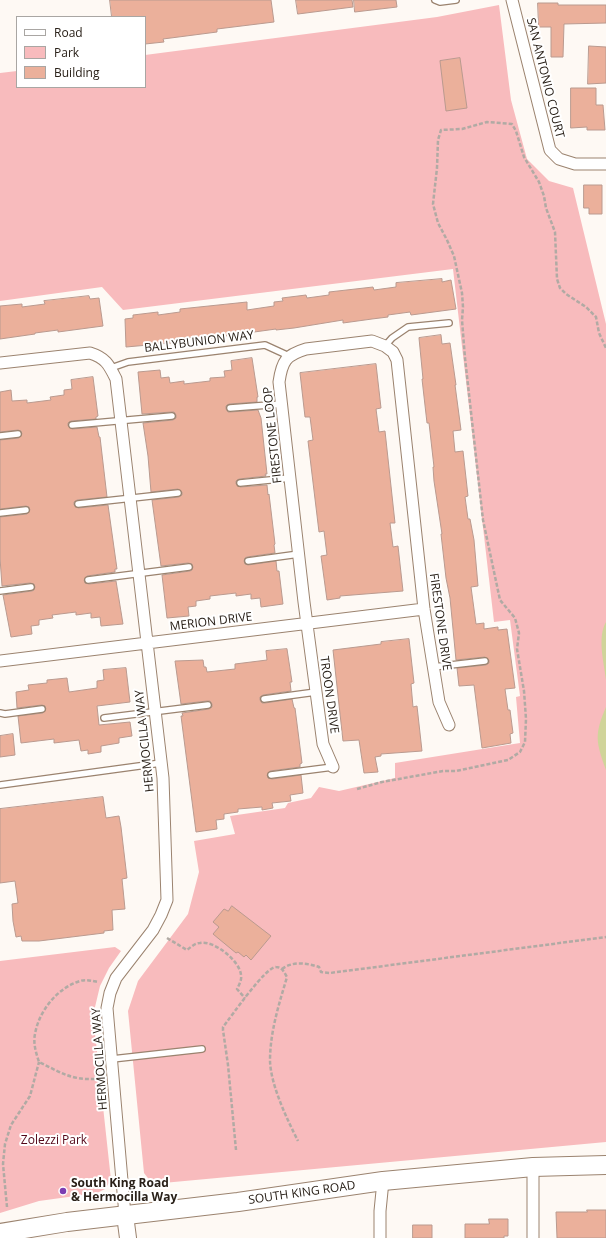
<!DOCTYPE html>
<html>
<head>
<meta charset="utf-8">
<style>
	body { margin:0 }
	#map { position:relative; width:606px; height:1238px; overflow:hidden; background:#fef9f4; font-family:"Open Sans",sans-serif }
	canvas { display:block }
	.legend { position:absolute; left:16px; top:16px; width:130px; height:72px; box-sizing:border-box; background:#fff; border:1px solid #a9a6a3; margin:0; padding:5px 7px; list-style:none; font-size:12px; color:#292018 }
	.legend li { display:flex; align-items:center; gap:8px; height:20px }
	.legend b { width:20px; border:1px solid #a9a6a3 }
</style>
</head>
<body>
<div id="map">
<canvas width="606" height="1238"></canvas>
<ul class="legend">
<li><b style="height:5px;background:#fff"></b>Road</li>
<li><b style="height:11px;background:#f8bbbd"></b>Park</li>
<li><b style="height:11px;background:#ebb09b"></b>Building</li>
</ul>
</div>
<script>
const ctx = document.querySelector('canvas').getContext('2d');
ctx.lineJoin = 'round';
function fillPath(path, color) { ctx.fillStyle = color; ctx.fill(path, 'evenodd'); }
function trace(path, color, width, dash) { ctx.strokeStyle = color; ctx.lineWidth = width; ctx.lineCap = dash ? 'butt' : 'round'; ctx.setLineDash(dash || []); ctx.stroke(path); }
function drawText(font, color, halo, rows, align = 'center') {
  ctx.font = font + ' "Open Sans",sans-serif'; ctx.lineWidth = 4; ctx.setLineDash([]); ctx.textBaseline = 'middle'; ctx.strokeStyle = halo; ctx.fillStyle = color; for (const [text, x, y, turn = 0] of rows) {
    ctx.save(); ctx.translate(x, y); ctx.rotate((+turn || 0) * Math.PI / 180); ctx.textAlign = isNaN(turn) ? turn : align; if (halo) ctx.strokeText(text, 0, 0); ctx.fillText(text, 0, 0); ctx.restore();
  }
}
fillPath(new Path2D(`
	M499 5 511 100 527 159 549 181 573 188 606 324V1142L163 1183 151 1182 144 1173 128 1011 138 981 188 914 199 872 194 841 235 834 230 816 285 808 288 803 311 798 319 787 339 791 395 778V763L520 743 516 697 520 696 510 620 494 622 453 269 123 310 102 287 0 301V73L17 71V87H145V55L437 17Z
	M115 947 121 951 109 968 100 986 95 1007V1033L111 1180 105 1189 97 1193 39 1201 0 1213V961Z`), '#f8bbbd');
fillPath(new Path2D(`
	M606 622V680C604 662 597 638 606 622Z
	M606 707V770C596 742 594 735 606 707Z`), '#d0d49a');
const building = new Path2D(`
	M110 0H271L274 22 217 29V32L163 39 164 42 145 44V17H112Z
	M296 0H352L353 7 298 14Z
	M354 0H396L397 7 355 12Z
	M538 3H558V5H606V23L564 24 563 57H551V27H539Z
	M589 46 606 47V83L588 84Z
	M460 58 467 108 446 111 440 61Z
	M571 88H596V105H603L605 130H587V127L571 128Z
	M584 185H602V214H589V208H584Z
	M442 279V282L451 280 456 309 411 315 410 312 388 315V317L372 319 343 323V320L294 328 276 330V329L196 340 194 339V337L171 340V343L126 347 125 319 133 318V315L158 312V315L180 312V309L247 302V310L274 306V302L283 301 282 298 306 295 307 298 329 295V292L373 287 374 290 396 287V283Z
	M89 296 90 299 99 298 103 326 58 332V330L35 333V334L0 339V306L22 304V307L45 304 44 301Z
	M441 335 442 344 450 343 456 385H455L461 430 453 431 455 452 463 451 468 496 465 497 468 519H470L474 540 478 586 471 587 476 624 484 623V629L498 627V630L507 629 515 688 505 689 508 710H510L513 733 510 734 511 743 482 748 474 685 459 686 457 668 486 665 489 663V660L485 657 456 660 450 598 446 578 441 534H442L434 481 433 467H434L429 423H427L422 379H423L419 338Z
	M252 358 258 397H257V402L229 404 226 406V409L228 412H230L258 410 261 418 267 474H265L266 476 239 479 236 481V484L240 487 267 485 268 495 269 494 275 544 274 545 275 553 247 557 245 558 244 561 245 564 248 565 276 561 277 571H279L283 604 261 607 260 598 251 599V594L236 596V593L210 596V599L196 601V606L188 607 189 616 167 618 162 575 190 571 192 570 193 567 192 564 188 563 161 566 152 500 179 497 182 495V492L178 489 151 492 148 456 143 423 173 420 176 418V415L174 412H172L142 414 138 372 160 370 161 378 169 377 170 383 184 381V384L210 381V378L225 377 224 371 232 370 231 361Z
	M376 364 381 408 376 409 379 432 385 431 395 523H390L393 547 398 546 403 591 340 596V598L327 600 321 556 327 555 324 531 319 532 308 441 313 440 310 417H305L300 373Z
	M93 377 98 416 96 417V419L71 421 68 423V426L72 429 97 427 99 437H100L107 497 77 500 74 502V505L78 508 108 505 117 569H115V572L87 576 84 580 85 583 89 584 116 581 123 624 101 626 100 617 91 618V613L76 615V612L52 615 53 618 39 620V625L31 626 32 634 11 637 3 595 32 591 34 590 35 587 34 584 30 583 2 586 0 558V517L27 514 30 510 29 507 26 506 0 509V440L19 438 22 434 21 431 18 430 0 432V392L11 390 12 401 27 400V403L51 400 50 397 64 395V390L72 389 71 380Z
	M409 639 414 683 411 684 413 707 417 706 422 751 381 754V756L375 757 378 772 364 773 359 740 343 741 333 650 381 644V642Z
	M287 649 292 682H290L291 691 263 695 260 697V700L262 703H265L292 699 294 708H295L302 763 300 764V767L270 771 267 775 268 778 272 779 301 775 303 793 290 795 291 801 272 803 273 808 262 810V807L238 809V812L224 814V819L216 820 217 829 196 832 181 716H183L182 713 209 709 212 707V704L210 701H207L181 704 175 661 203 660 204 667H206L207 672 235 669V664L267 660 266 651Z
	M126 668 130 702 97 706 99 725 130 722 132 736 119 738V743L101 746V752L88 754V750L81 751 79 740 54 743V739L21 743 18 716 43 713 46 709 45 706 42 705 17 708 16 692 29 690 28 685 47 683V680L67 678 69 692 97 688V681L104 680 103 670Z
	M13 734 15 755 0 757V736Z
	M103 797 106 818 119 816 121 827 127 878 122 879 125 909 112 910 113 930 104 931V933L39 941H22L21 936 16 937 13 921 12 904 18 903 15 881 0 883V809Z
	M232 906 271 936 251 960 246 955 244 957 238 952 236 953 213 934 219 927 213 922 224 909 228 911Z
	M587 1210H606V1238H557L556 1212H587Z
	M489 1219H508V1236H504V1238H465V1224H489Z
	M413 1225H432V1238H413Z`);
fillPath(building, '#ebb09b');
trace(building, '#ba9a8f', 1);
const lane = new Path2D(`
	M435 0 440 2 456 0
	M385 346 392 338 408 327 449 323
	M111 368 128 362 265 345 289 356
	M230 408 282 404
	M72 425 172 416
	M0 436 18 434
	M240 483 290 478
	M78 504 178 493
	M0 513 26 510
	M248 561 299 554
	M88 580 189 567
	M0 591 31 587
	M433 667 485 661
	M264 699 316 692
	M0 713 5 714 42 709
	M104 718 208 705
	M271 775 333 767
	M0 785 161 763
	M112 1059 202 1049`);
const street = new Path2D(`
	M512 0 550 150 559 159 575 164H606
	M0 363 90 353C106 358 109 365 116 379L163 778 167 900 161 915 153 930 116 978 110 993 107 1008 125 1215
	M0 661 424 609
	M333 767 323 744 304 602 279 382C282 361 286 355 306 349L372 341 385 346 393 352 397 360 424 609 439 702 449 725
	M380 1238V1211L383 1181
	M533 1238V1167`);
const secondary = new Path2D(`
	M125 1215 128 1238`);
const primary = new Path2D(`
	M0 1233 67 1222 238 1202 383 1181 533 1167 606 1165`);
trace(lane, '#9b836f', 8);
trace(street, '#9b836f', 13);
trace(secondary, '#9b836f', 18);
trace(primary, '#9b836f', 20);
trace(new Path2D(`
	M357 789 382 782 443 771H456L508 760 520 752 525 742 526 719 524 691 517 649 519 633 515 618 500 600 483 520 465 358 462 320 463 307 462 293 454 256 447 240 438 223 433 204 437 168 438 140 441 130 462 129 487 122 512 124 516 131 524 157 539 182 544 196 546 208 555 232 557 279 560 288 566 294 586 307 596 317 599 333 606 348
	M167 938 187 950C191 947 195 943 200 943 214 940 240 961 241 975 242 980 239 985 237 989L245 998
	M282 969C292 961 307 963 319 967L321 972 330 973 606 937
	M95 1079C70 1080 60 1072 39 1062 36 1053 33 1043 35 1034 39 1011 57 988 80 981 86 979 92 981 98 982
	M236 1150 228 1065 223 1030V1027C231 1017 266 966 276 967 282 967 284 972 287 977 279 1004 270 1032 270 1061 271 1086 287 1119 298 1141
	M7 1207 3 1164 5 1144 11 1125 30 1096 39 1062`), '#b1aaa4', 2.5, [4, 2]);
trace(lane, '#fff', 5.5);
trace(street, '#fff', 11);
trace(secondary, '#fff', 16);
trace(primary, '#fff', 18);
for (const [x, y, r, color] of [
	[63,1191,4,"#7c3db2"]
]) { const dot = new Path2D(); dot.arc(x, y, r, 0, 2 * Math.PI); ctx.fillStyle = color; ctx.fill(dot); trace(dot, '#fff', 1.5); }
drawText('12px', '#292018', '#fff', [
	["SAN ANTONIO COURT",545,78,76],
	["BALLYBUNION WAY",199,342,-7],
	["FIRESTONE LOOP",273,435,-96],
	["MERION DRIVE",211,622,-7],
	["FIRESTONE DRIVE",440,622,82],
	["TROON DRIVE",329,695,82],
	["HERMOCILLA WAY",145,741,-96],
	["HERMOCILLA WAY",100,1059,-94],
	["SOUTH KING ROAD",302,1193,-8]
]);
drawText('12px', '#520617', '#fff', [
	["Zolezzi Park",54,1141]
]);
drawText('bold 12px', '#292018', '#fff', [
	["South King Road",71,1184],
	["& Hermocilla Way",71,1198]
], 'left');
</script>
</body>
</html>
